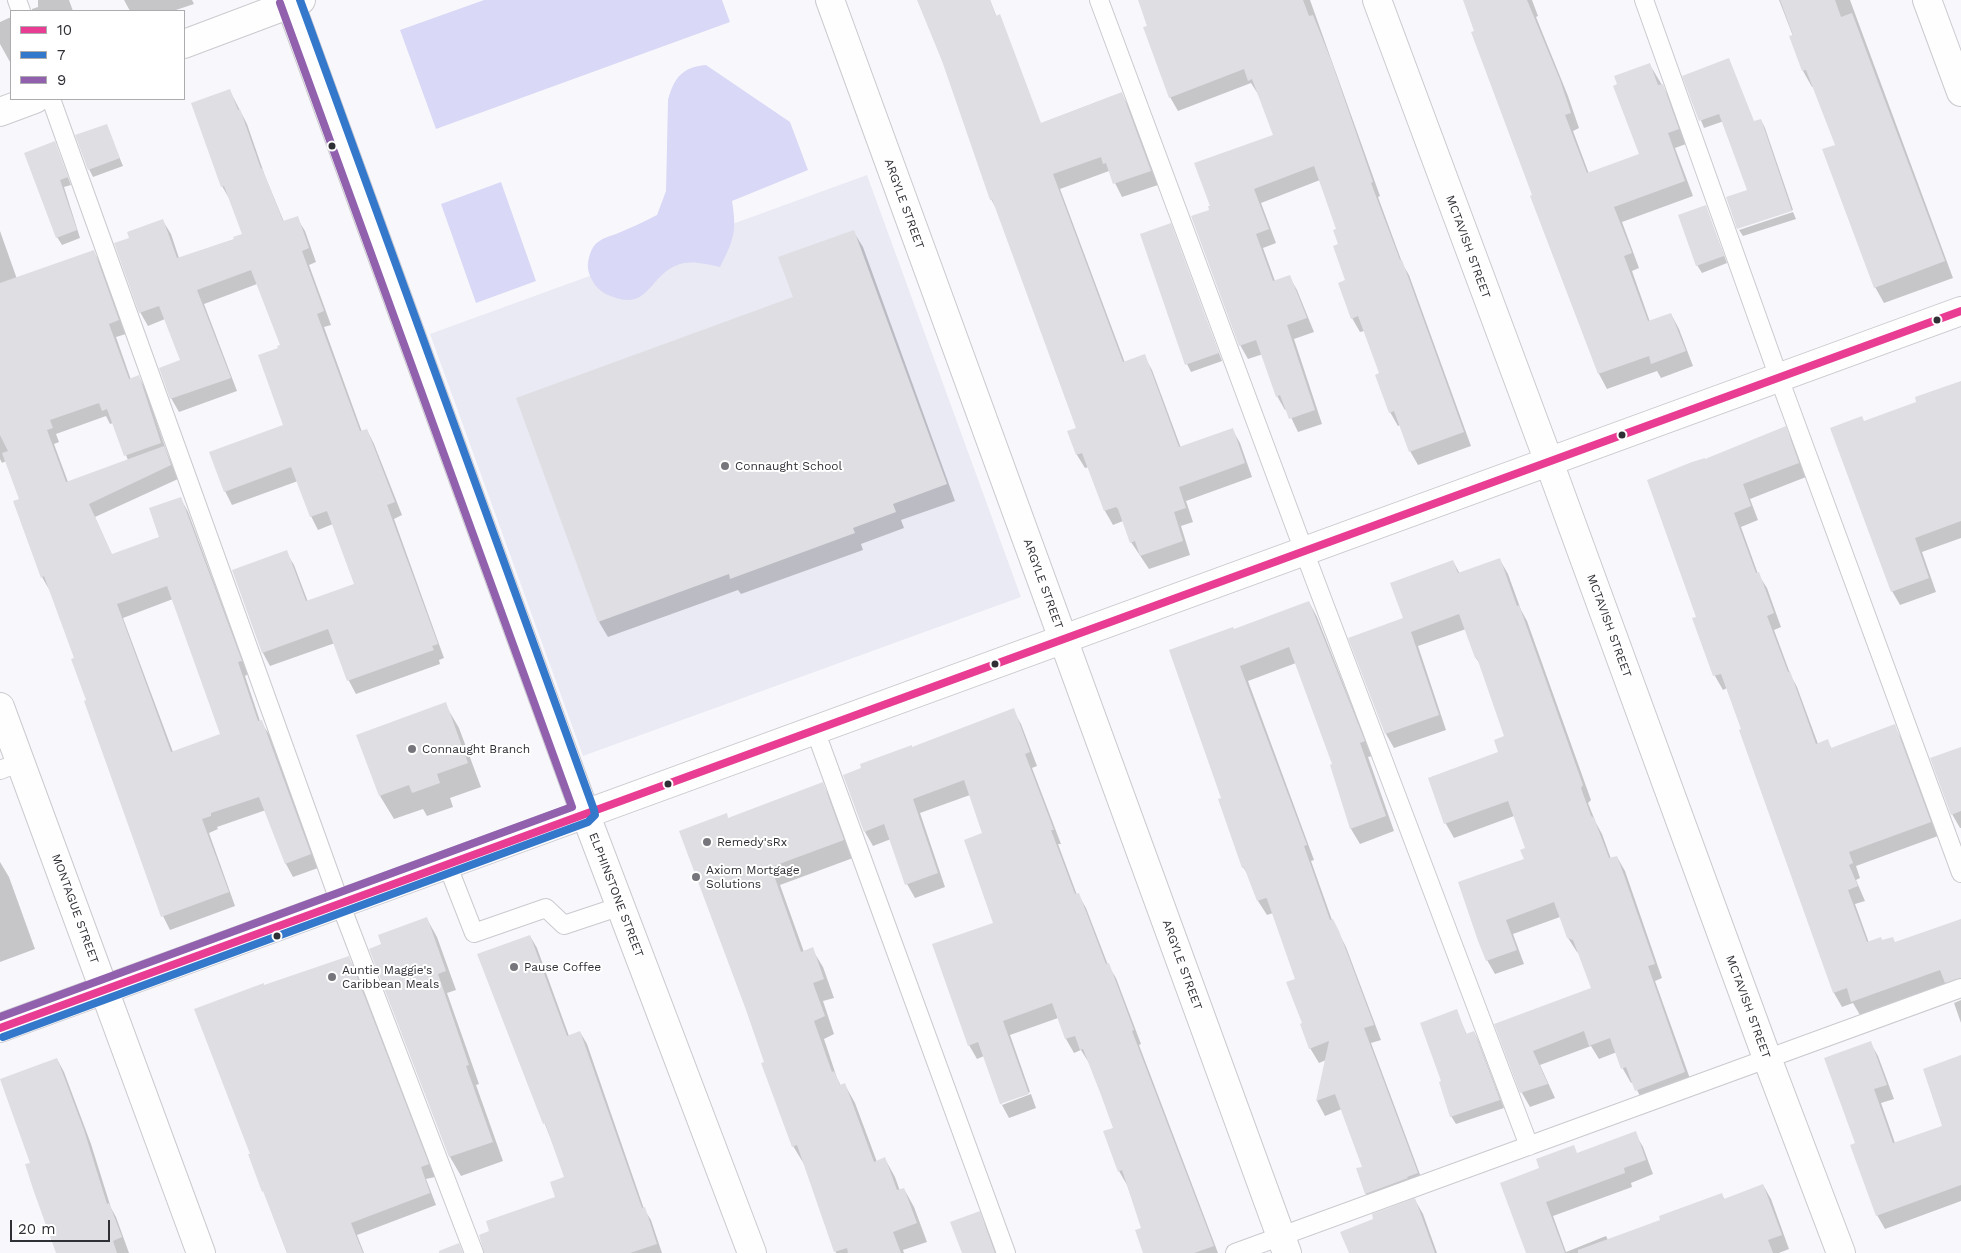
<!DOCTYPE html>
<html>
<head>
<meta charset="utf-8">
<style>
	body { margin:0 }
	#map { position:relative; width:1961px; height:1253px; overflow:hidden; background:#f8f8fc; font-family:"Work Sans",sans-serif }
	canvas { display:block }
	.legend { position:absolute; left:10px; top:10px; width:175px; height:90px; box-sizing:border-box; background:#fff; border:1px solid #acacaf; margin:0; padding:6px 9px; list-style:none; font-size:15px; color:#2f2f36 }
	.legend li { display:flex; align-items:center; gap:10px; height:25px }
	.legend b { width:25px; border:1px solid #acacaf }
	.scale { position:absolute; left:10px; top:1220px; width:100px; height:22px; box-sizing:border-box; border:2px solid #2f2f36; border-top:0; padding-left:6px; font-size:15px; line-height:18px; white-space:nowrap; color:#2f2f36; -webkit-text-stroke:4px #fff; paint-order:stroke }
</style>
</head>
<body>
<div id="map">
<canvas width="1961" height="1253"></canvas>
<ul class="legend">
<li><b style="height:6px;background:#e93d93"></b>10</li>
<li><b style="height:6px;background:#3478cb"></b>7</li>
<li><b style="height:6px;background:#9161ad"></b>9</li>
</ul>
<div class="scale">20 m</div>
</div>
<script>
const ctx = document.querySelector('canvas').getContext('2d');
ctx.lineJoin = 'round';
function fillPath(path, color) { ctx.fillStyle = color; ctx.fill(path, 'evenodd'); }
function trace(path, color, width, dash) { ctx.strokeStyle = color; ctx.lineWidth = width; ctx.lineCap = dash ? 'butt' : 'round'; ctx.setLineDash(dash || []); ctx.stroke(path); }
function drawText(font, color, halo, rows, align = 'center') {
  ctx.font = font + ' "Work Sans",sans-serif'; ctx.lineWidth = 4; ctx.setLineDash([]); ctx.textBaseline = 'middle'; ctx.strokeStyle = halo; ctx.fillStyle = color; for (const [text, x, y, turn = 0] of rows) {
    ctx.save(); ctx.translate(x, y); ctx.rotate((+turn || 0) * Math.PI / 180); ctx.textAlign = isNaN(turn) ? turn : align; if (halo) ctx.strokeText(text, 0, 0); ctx.fillText(text, 0, 0); ctx.restore();
  }
}
fillPath(new Path2D(`
	M867 175 1021 597 583 756 430 334Z`), '#eaeaf5');
fillPath(new Path2D(`
	M484 0H722L730 22 436 129 400 30Z
	M706 65 790 122 808 170 732 201C737 232 734 239 720 267 706 264 688 259 675 266 648 278 648 313 608 295 598 291 590 280 588 269 587 261 591 246 598 242 603 238 610 236 616 234 630 228 644 222 657 215L666 191 668 100C674 78 682 67 706 65Z
	M501 182 536 281 476 303 441 204Z`), '#d9d8f6');
fillPath(new Path2D(`
	M38 0H69L73 11H32V9L38 7Z
	M124 0H192L194 4 173 11H130Z
	M918 0H990L1039 124 1121 93 1129 107 1158 185 1122 197 1109 171 1060 189 1125 363 1144 356 1152 370 1181 448 1232 429 1240 443 1252 477 1186 501 1193 522 1181 526 1190 555 1149 569 1131 542 1123 521 1113 525 1105 511 1089 467 1085 468 1077 455 1069 432 1078 428 999 214 991 199 943 61Z
	M1139 0H1310L1380 196 1378 197 1403 265 1409 275 1471 446 1418 465 1410 451 1400 425 1398 426 1390 412 1381 374 1364 331 1360 332 1352 318 1338 230 1320 180 1261 203 1276 243 1263 248 1275 281 1289 276 1297 290 1314 332 1294 339 1322 424 1298 432 1287 409 1285 410 1277 396 1263 354 1248 359 1240 345 1211 211 1274 136 1259 93 1258 94 1251 83 1178 111 1170 97Z
	M1464 0H1532L1538 16 1536 17 1568 96 1579 128 1573 131 1589 174 1641 155 1650 65 1671 100 1686 144 1675 148 1693 196 1622 222 1639 268 1632 271 1650 322 1671 314 1679 329 1693 366 1661 378 1657 371 1607 389 1599 374 1532 196H1533Z
	M1779 0H1850L1953 278 1884 303 1875 287 1836 145 1814 86 1812 87 1803 71 1790 37 1793 36Z
	M11 17V62H10L0 44V22Z
	M1729 60 1754 123 1761 120 1765 128 1793 210 1738 228 1749 190 1724 121 1704 128 1684 77Z
	M230 91 247 124 265 176 284 222 297 218 305 231 316 262 309 265 331 325 324 327 362 432 367 430 374 444 402 515 394 519 444 658 439 660 440 664 356 694 349 681 335 643 270 666 263 653 233 571 286 552 294 565 308 602 355 584 333 524 318 530 311 516 298 481 232 505 225 491 284 426 280 349 282 346 257 284 204 304 237 391 179 412 171 398 181 361 165 319 148 326 140 312 131 239 163 221 171 234 179 258 235 239 243 235 230 200 222 186Z
	M106 125 123 166 93 177 89 169Z
	M54 142 71 185 64 187 80 238 62 245 57 237Z
	M1705 206 1727 263 1702 273 1697 265Z
	M1793 212 1796 219 1743 236 1739 230Z
	M1170 225 1222 361 1191 372 1187 364Z
	M0 231 17 279 94 252 101 265 126 334 116 337 131 380 139 377 146 390 166 450 178 479 95 517 112 555 160 537 181 499 188 512 248 674 245 676 260 721 269 734 318 868 293 877 286 864 266 810 217 827 218 829 209 833 235 906 170 930 163 916 88 701 76 658 50 591 42 577 20 499 6 461 2 463 0 459ZM106 416 110 424 113 423 128 460 68 482 54 444 59 442 56 434ZM173 599 221 735 173 752 123 618Z
	M853 231 863 247 955 501 901 520 904 528 861 544 863 550 741 594 738 590 608 637 599 622 795 298Z
	M1961 382V538L1922 552 1936 592 1900 605 1892 591 1864 422 1918 403Z
	M1785 428 1793 442 1806 477 1750 499 1758 520 1741 527 1758 574 1767 588 1781 627 1774 630 1791 676 1797 687 1818 744 1827 741 1832 749 1894 726 1902 740 1938 836 1856 866 1860 878 1856 880 1865 901 1855 904 1869 943 1882 942 1895 944 1961 921V993L1860 1015 1853 1003 1842 1007 1834 993 1740 731 1743 730 1727 688 1723 690 1715 676 1694 619 1697 617 1704 460Z
	M1500 560 1508 574 1521 610 1527 621 1591 800 1588 803 1596 823 1602 834 1611 859 1617 857 1625 871 1662 978 1655 981 1693 1087 1644 1104 1633 1082 1631 1083 1623 1069 1617 1052 1599 1059 1591 1046 1540 1065 1555 1098 1530 1107 1522 1093 1496 1024 1592 989 1579 953 1577 952 1568 938 1560 917 1513 934 1524 964 1495 974 1487 960 1525 860 1527 849 1514 816 1454 838 1446 824 1429 778 1500 752 1506 737 1482 667 1476 658 1466 629 1418 646 1446 730 1394 748 1386 734 1404 619 1453 561 1460 574Z
	M1309 602 1317 617 1372 756 1368 757 1394 831 1360 844 1351 829 1331 765H1333L1296 663 1248 681 1314 860 1311 861 1332 920 1346 947 1381 1040 1371 1043 1425 1188 1374 1208 1366 1194 1358 1169 1363 1167 1342 1109 1325 1116 1317 1101 1326 1060 1319 1063 1310 1048 1303 1024 1297 980 1273 913 1267 915 1258 901 1250 878 1243 867 1223 799 1234 631Z
	M445 704 459 728 481 787 450 798 453 807 427 816 423 809 394 819 380 796Z
	M1013 710 1021 724 1037 766 1032 768 1061 844H1058L1077 895 1078 894 1086 908 1108 965 1116 978 1141 1044 1139 1045 1218 1253H1144L1143 1229 1127 1185 1119 1171 1115 1128 1089 1063 1081 1050 1074 1053 1066 1039 1058 1018 1010 1035 1030 1092 1002 1102V1105L984 1056 977 1059 969 1045 994 924 983 834 970 795 920 813 945 887 915 898 907 884 891 839 873 846 865 832 912 748Z
	M1961 748V828H1960L1952 814Z
	M822 784 833 802 853 858 780 885 804 952 812 949 823 967 834 998 823 1001 834 1034 824 1039 837 1078 841 1086 845 1085 855 1103 877 1162 885 1159 895 1177 900 1191 904 1189 914 1207 927 1242 903 1250 904 1253H836L805 1164H804L793 1146 765 1063 728 819Z
	M0 862 9 877 35 949 0 962Z
	M427 919 437 937 456 990 447 993 479 1084 476 1085 503 1161 461 1176 450 1157 370 949 383 945Z
	M530 936 537 948 569 1036 580 1032 587 1044 644 1209 651 1220 662 1253H485L557 1198 566 1178 479 955Z
	M348 957 355 969 435 1177 426 1179 436 1205 357 1235 364 1253H287L250 1155 251 1154 264 987Z
	M1961 1000V1023L1954 1003Z
	M1456 1010 1467 1035 1474 1032 1478 1040 1504 1108 1456 1124 1451 1116 1443 1082Z
	M1870 1042 1878 1056 1894 1099 1881 1103 1895 1143 1944 1126 1961 1115V1201L1885 1229 1877 1215 1857 1144Z
	M57 1059 64 1072 91 1144 111 1208 116 1217 129 1253H57L31 1163Z
	M1031 1094 1036 1108 1009 1118 1002 1105Z
	M1635 1133 1643 1147 1653 1174 1631 1183 1632 1187 1553 1216 1566 1252 1606 1236 1608 1240 1662 1220 1722 1195 1725 1200 1763 1185 1771 1199 1789 1249 1779 1253H1528L1502 1183Z
	M1415 1200 1423 1214 1437 1253H1350L1375 1220Z
	M979 1213 989 1231 998 1253H963Z`), '#0003');
fillPath(new Path2D(`
	M917 0H990L996 16 1000 14 1041 123 1122 92 1151 171 1113 184 1106 163 1103 164 1101 157 1053 174 1123 362 1145 354 1179 447 1233 428 1245 463 1179 487 1186 508 1174 512 1183 541 1140 556 1135 541 1130 543 1118 509 1116 507 1104 511 1082 453 1076 455 1067 431 1076 428 992 199 990 200 942 61Z
	M1138 0H1303L1309 16 1313 15 1331 60 1373 182 1371 183 1400 260H1402L1464 432 1409 452 1394 411 1389 413 1375 375 1379 373 1358 316 1351 319 1338 283 1345 280 1333 246 1338 244 1333 230 1336 229 1314 166 1254 189 1269 229 1256 234 1273 281 1290 275 1307 318 1287 325 1315 410 1289 419 1280 395 1276 397 1256 340 1239 346 1191 216 1209 210 1208 206H1210L1194 163 1273 135 1252 79 1248 81 1244 69 1169 98 1143 27 1147 26Z
	M1463 0H1527L1560 80 1571 113 1565 115 1587 173 1639 154 1613 86 1617 84 1614 76 1650 63 1658 85 1663 84 1679 129 1668 133 1685 181 1614 207 1632 253 1624 256 1648 321 1671 313 1686 351 1651 364 1649 356 1598 374 1530 196 1532 195 1471 32 1474 31Z
	M1780 0H1835L1841 17 1852 13 1945 261 1874 288 1822 149 1835 145 1806 70 1802 71 1789 36 1793 35Z
	M1729 58 1754 121 1761 119 1792 211 1737 229 1726 197 1747 190 1719 114 1699 121 1682 76Z
	M230 89 238 110 240 109 261 169 262 168 283 221 298 216 309 248 302 251 324 311 317 314 360 431 367 429 395 502 387 505 438 644 432 646 434 650 347 681 328 629 262 653 232 570 287 550 306 601 354 584 327 511 310 517 291 467 224 492 209 452 283 425 258 355 278 348 277 346 280 345 251 270 197 290 231 378 170 399 159 368 180 360 159 306 139 313 114 243 129 238 127 232 163 219 177 258 234 239 233 237 242 234 224 186 221 187 191 103Z
	M107 124 120 158 88 170 75 135Z
	M55 141 68 177 60 180 77 230 56 238 24 153Z
	M1706 205 1724 256 1696 266 1678 215Z
	M1171 223 1219 353 1185 365 1140 234Z
	M854 230 947 484 893 504 896 512 853 528 855 533 730 579 729 574 598 622 516 398 793 297 778 257Z
	M94 250 119 320 109 324 129 379 139 375 161 443 124 456 107 409 102 411 99 403 50 420 53 428 47 430 66 482 164 446 171 465 89 504 112 554 159 537 149 508 181 497 242 661 238 662 258 721 262 720 311 854 285 864 259 797 211 813V816L202 819 229 892 161 917 84 701 86 700 71 659 74 658 44 576 41 578 13 501 19 499 2 453 8 451 0 435V283ZM167 586 220 734 171 752 117 604Z
	M1961 381V521L1915 538 1929 578 1891 592 1830 428 1862 416 1864 421 1916 402 1915 397Z
	M1786 426 1799 463 1743 484 1751 506 1734 513 1756 573 1759 572 1774 613 1767 616 1788 672 1790 671 1816 744 1828 739 1831 748 1895 724 1931 822 1849 852 1853 863 1849 865 1858 886 1848 890 1867 942 1881 937 1882 940 1893 937 1895 942 1961 919V978L1945 983 1940 970 1851 1002 1847 988 1833 993 1739 730 1741 729 1721 674 1713 676 1692 618 1696 617 1647 480 1692 462 1705 458V459Z
	M1500 558 1517 606 1519 605 1583 785 1581 788 1591 816 1594 818 1609 858 1617 856 1625 878 1655 964 1648 966 1685 1072 1635 1091 1626 1067 1621 1069 1610 1038 1589 1046 1584 1031 1533 1051 1548 1084 1520 1093 1494 1024 1591 988 1573 940 1567 938 1554 902 1506 920 1517 950 1486 961 1478 941 1458 882 1524 859 1520 850 1525 848 1508 801 1444 824 1428 778 1498 752 1494 740 1504 736 1477 658H1475L1459 614 1411 632 1439 715 1385 734 1348 638 1403 618 1390 583 1453 560 1458 573Z
	M1309 601 1365 741 1360 743 1386 816 1350 829 1330 765 1332 764 1289 647 1240 666 1307 845 1304 846 1330 920 1333 919 1339 931 1374 1025 1364 1028 1418 1173 1407 1177 1408 1178 1365 1194 1356 1168 1362 1167 1335 1094 1316 1101 1329 1041 1309 1049 1300 1024 1302 1023 1286 982 1295 979 1267 899 1266 898 1257 901 1244 867 1242 868 1218 799 1221 798 1169 650 1233 627 1234 629Z
	M446 702 468 763 437 774 440 783 412 793 409 785 379 796 356 735Z
	M1014 708 1030 752 1025 754 1054 830H1051L1075 894 1079 893 1106 964 1109 963 1134 1030 1132 1031 1214 1246 1194 1253H1143L1135 1230 1141 1228 1122 1170 1118 1172 1103 1131 1113 1128 1101 1095 1083 1049 1080 1050 1075 1036 1065 1039 1052 1003 1003 1021 1029 1094 1000 1104 978 1042 968 1046 932 944 993 923 964 840 982 833 964 780 913 799 938 873 905 885 884 824 864 832 843 775 861 768 860 764 912 745V747Z
	M1961 747V811L1951 815 1930 758Z
	M823 782 844 840 771 867 801 952 813 947 824 979 813 983 825 1016 814 1021 832 1072 834 1071 840 1085 845 1083 874 1162 885 1157 897 1190 904 1188 917 1223 893 1232 901 1253H848L847 1248 834 1252 797 1145 792 1147 761 1063 764 1062 746 1010 679 831 727 813 728 818Z
	M427 917 446 971 438 974 469 1065 466 1066 493 1142 449 1157 369 949 381 944 378 935Z
	M530 935 567 1036 580 1031 642 1208 645 1207 657 1244 630 1253H484L479 1235 489 1231 486 1221 555 1197 550 1182 564 1177 545 1123 543 1124 477 954Z
	M349 956 429 1164 421 1167 430 1193 351 1223 363 1253H287L263 1191 262 1192 248 1154H250L194 1009 264 983V985Z
	M1457 1009 1466 1034 1474 1031 1500 1100 1450 1117 1439 1082 1441 1081 1420 1023Z
	M1871 1041 1887 1085 1874 1089 1893 1143 1942 1126 1923 1069 1961 1055V1185L1876 1216 1850 1145 1855 1143 1824 1058Z
	M57 1058 84 1130 107 1204 109 1203 122 1237 113 1241 117 1253H56L33 1189 25 1164 30 1163 0 1079Z
	M1636 1131 1646 1160 1624 1168 1625 1173 1546 1202 1565 1253H1526L1500 1183 1539 1168 1536 1159 1574 1145 1577 1153Z
	M1763 1184 1782 1235 1768 1240 1773 1253H1578V1250L1660 1220 1659 1216 1722 1193 1724 1199Z
	M1415 1198 1435 1253H1349L1340 1232 1373 1219 1372 1214Z
	M980 1211 995 1253H962L950 1222Z
	M459 1243 463 1253H439V1251Z`), '#dedee3');
const service = new Path2D(`
	M17 0 21 11
	M1099 0 1304 551 1529 1146
	M1644 0 1779 378 1961 873
	M51 99 340 903 474 1253
	M815 730 1006 1253
	M0 770 21 762
	M447 864 474 933 546 908 564 925 621 906
	M1235 1253 1961 988`);
const minor = new Path2D(`
	M830 0 1287 1253
	M1377 0 1549 462 1767 1058 1841 1253
	M1927 0 1961 92
	M184 44 301 0
	M0 112 35 99
	M0 707 201 1253`);
const tertiary = new Path2D(`
	M289 0 585 813 752 1253
	M0 1028 1961 311`);
trace(service, '#cacacf', 20);
trace(minor, '#cacacf', 30);
trace(tertiary, '#cacacf', 30);
trace(service, '#fefeff', 18);
trace(minor, '#fefeff', 28);
trace(tertiary, '#fefeff', 28);
trace(new Path2D(`
	M0 1028 1961 311`), '#e93d93', 8);
trace(new Path2D(`
	M3 1037 588 822 595 815 594 810 300 0`), '#3478cb', 8);
trace(new Path2D(`
	M0 1017 572 807 280 3`), '#9161ad', 8);
for (const [x, y, r, color] of [
	[332,146,4.5,"#2f2f36"],
	[1937,320,4.5,"#2f2f36"],
	[1622,435,4.5,"#2f2f36"],
	[725,466,5,"#75757b"],
	[995,664,4.5,"#2f2f36"],
	[412,749,5,"#75757b"],
	[668,784,4.5,"#2f2f36"],
	[707,842,5,"#75757b"],
	[696,877,5,"#75757b"],
	[277,936,4.5,"#2f2f36"],
	[514,967,5,"#75757b"],
	[332,977,5,"#75757b"]
]) { const dot = new Path2D(); dot.arc(x, y, r, 0, 2 * Math.PI); ctx.fillStyle = color; ctx.fill(dot); trace(dot, '#fff', 2); }
drawText('12px', '#2f2f36', '#fff', [
	["ARGYLE STREET",904,204,70],
	["MCTAVISH STREET",1468,247,70],
	["ARGYLE STREET",1043,584,70],
	["MCTAVISH STREET",1609,626,70],
	["ELPHINSTONE STREET",616,895,69],
	["MONTAGUE STREET",75,909,70],
	["ARGYLE STREET",1182,965,70],
	["MCTAVISH STREET",1748,1007,70]
]);
drawText('12px', '#2f2f36', '#fff', [
	["Connaught School",735,466],
	["Connaught Branch",422,749],
	["Remedy'sRx",717,842],
	["Axiom Mortgage",706,870],
	["Solutions",706,884],
	["Pause Coffee",524,967],
	["Auntie Maggie's",342,970],
	["Caribbean Meals",342,984]
], 'left');
</script>
</body>
</html>
